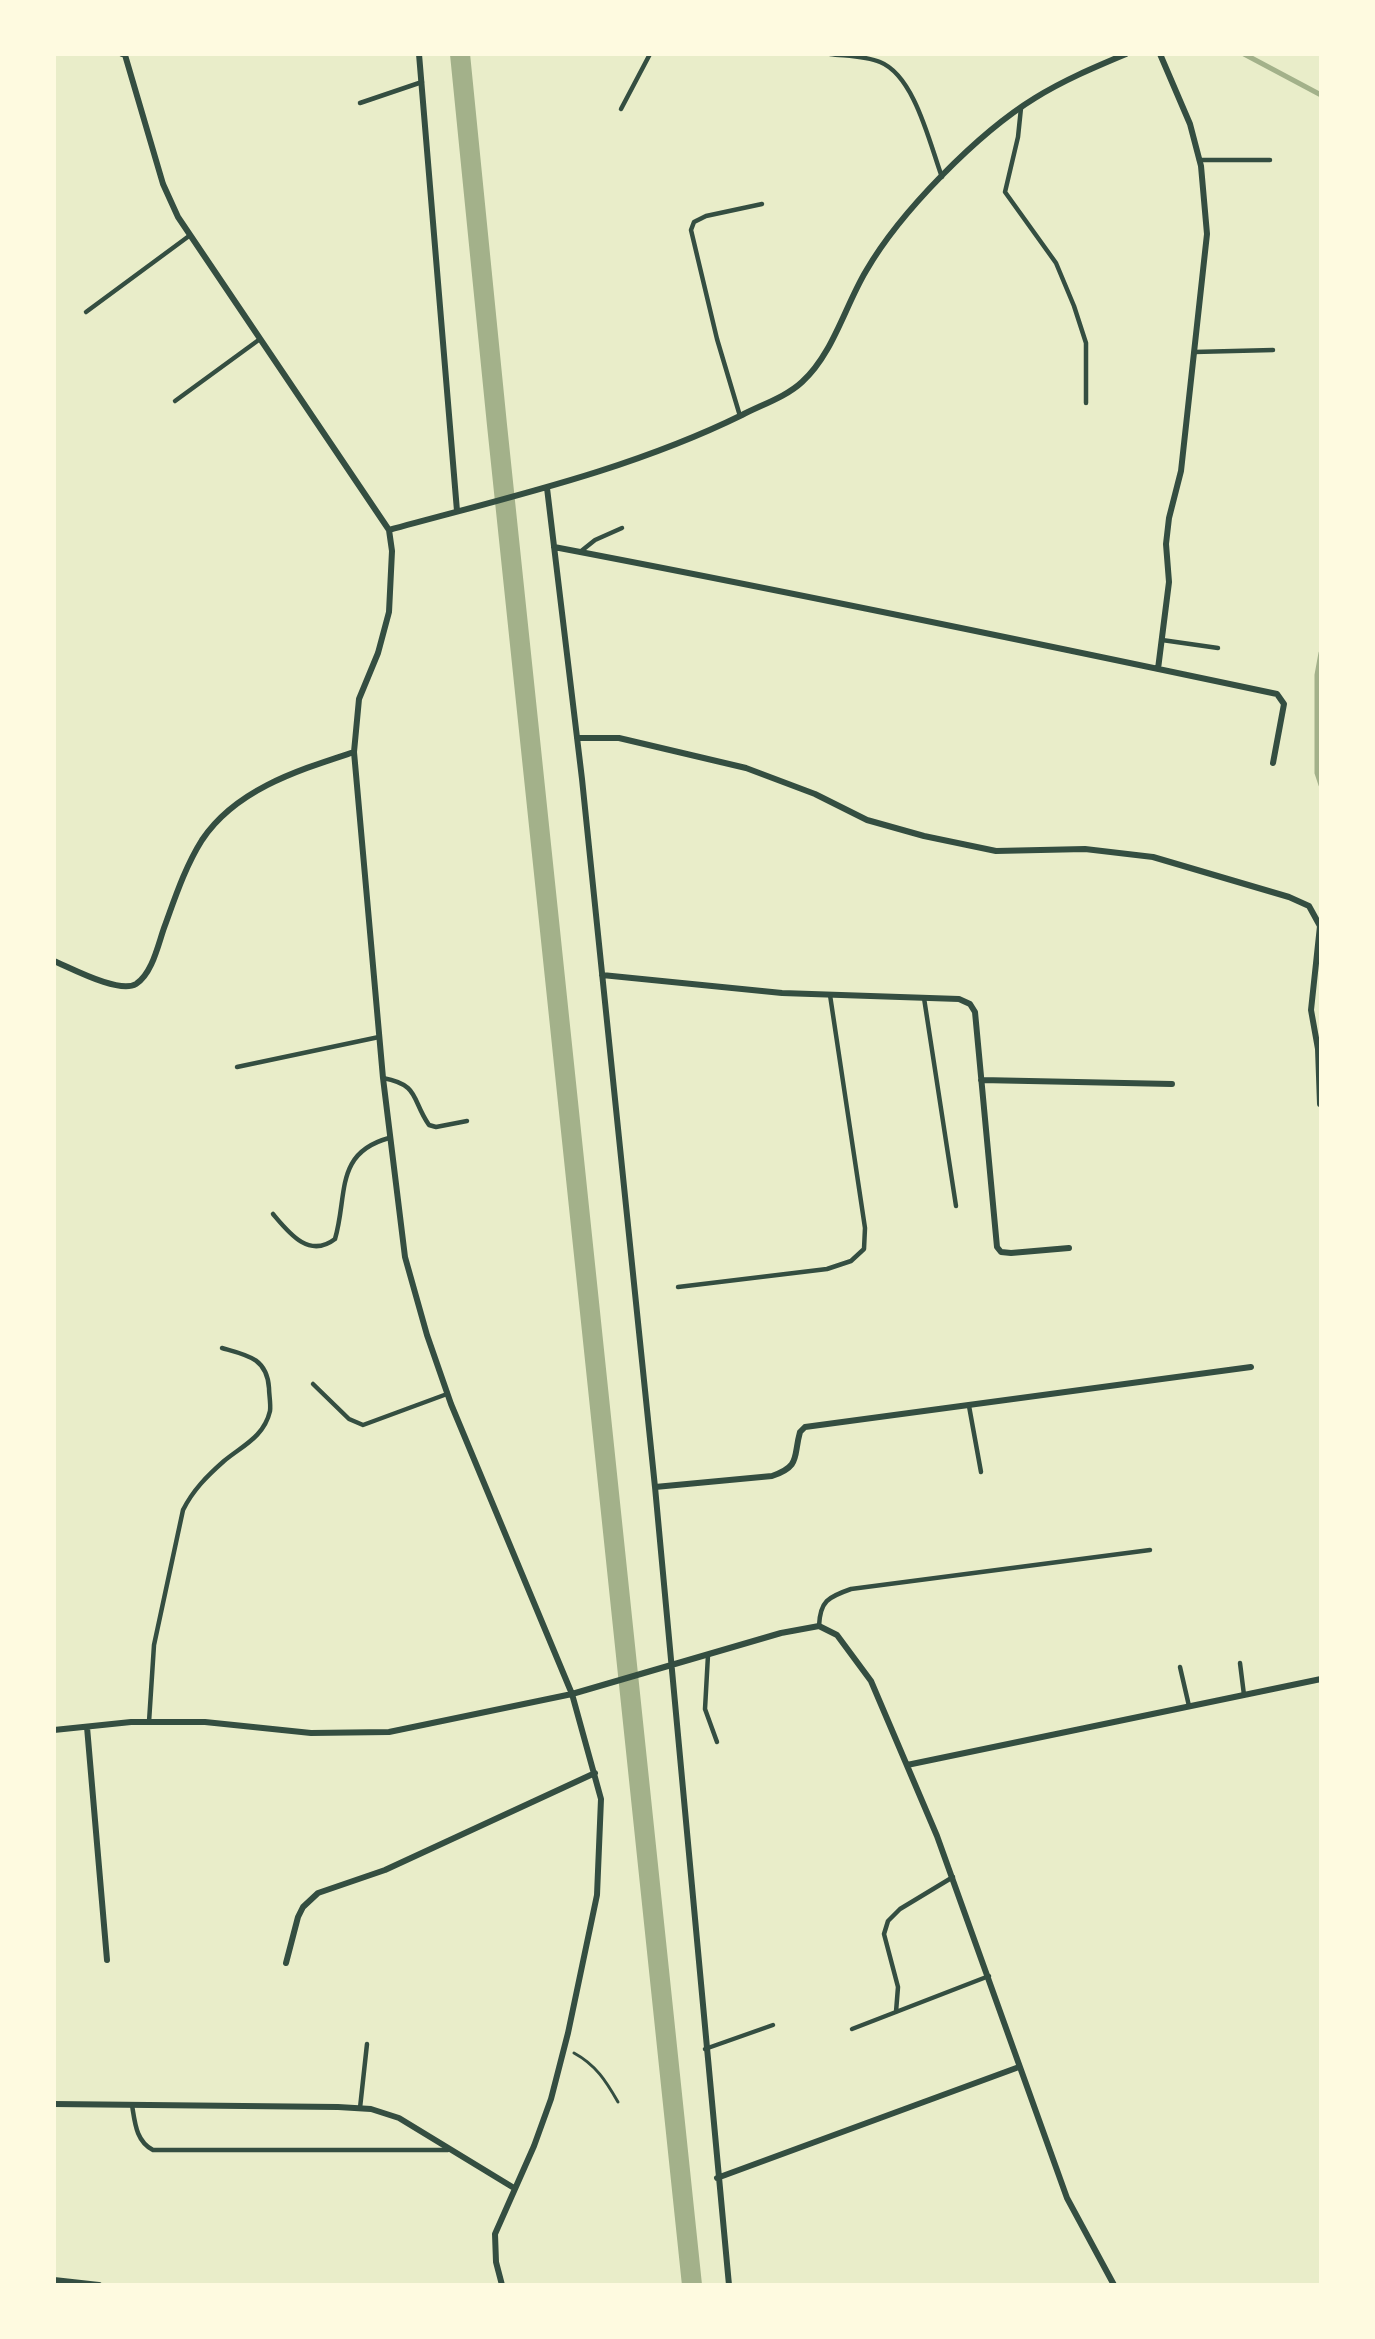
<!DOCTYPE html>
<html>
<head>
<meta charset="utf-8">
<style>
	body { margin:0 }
	#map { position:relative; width:1375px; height:2339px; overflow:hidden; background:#e9edc9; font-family:Arial,sans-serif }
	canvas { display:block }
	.frame { position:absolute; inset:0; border:56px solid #fefae0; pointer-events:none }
</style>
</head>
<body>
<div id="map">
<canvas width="1375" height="2339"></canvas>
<div class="frame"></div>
</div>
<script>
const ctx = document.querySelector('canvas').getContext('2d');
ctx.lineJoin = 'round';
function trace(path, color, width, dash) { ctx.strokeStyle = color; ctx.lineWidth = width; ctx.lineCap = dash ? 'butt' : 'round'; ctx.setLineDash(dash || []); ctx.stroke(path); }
trace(new Path2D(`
	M1244 54 1321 95
	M1321 653 1317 675V773L1321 785`), '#a3b18a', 5);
trace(new Path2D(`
	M460 54 497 425 692 2285`), '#a3b18a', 20);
trace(new Path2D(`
	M574 2053C596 2065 606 2081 618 2102`), '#344e41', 3);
trace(new Path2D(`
	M830 54C845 56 866 56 880 62 915 76 930 145 942 177
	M360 103 422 82
	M1021 108 1018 137 1005 192 1056 263 1074 306 1086 343V403
	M621 109 650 54
	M1199 160H1270
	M86 312 189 236
	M1194 352 1273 350
	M175 401 260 339
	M740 416 717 339 691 230 694 222 706 216 762 204
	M580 552 595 540 622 528
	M1162 640 1218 648
	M924 998 956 1206
	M237 1067 379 1037
	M383 1078C420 1085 411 1099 429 1125L436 1127 467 1121
	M273 1214C289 1233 309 1259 335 1239 348 1195 334 1153 389 1138
	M678 1287 827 1269 851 1261 864 1249 865 1228 830 995
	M313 1384 349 1419 363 1425 447 1394
	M969 1406 981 1472
	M819 1626C820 1601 828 1597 851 1589L1150 1550
	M708 1655 705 1709 717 1742
	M1240 1663 1244 1695
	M1180 1667 1189 1706
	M149 1722 154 1645 183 1510C193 1490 207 1476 224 1461 242 1446 264 1437 270 1411 271 1404 269 1395 269 1388 267 1358 247 1355 222 1348
	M896 2012 898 1987 884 1934 888 1921 900 1909 953 1877
	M852 2029 989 1976
	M705 2049 773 2025
	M132 2105C135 2123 136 2141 153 2150H448
	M360 2108 367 2044`), '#344e41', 4.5);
trace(new Path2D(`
	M122 54 125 55 163 184 178 217 389 530 392 551 389 612 378 653 359 699 354 752 383 1078 405 1257 427 1335 451 1404 572 1694 601 1799 597 1895 568 2033 551 2099 534 2146 495 2234 496 2262 502 2285
	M419 54 457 511
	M547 488 582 779 655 1487 729 2285
	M389 530C509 497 630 470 742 415 761 405 786 397 802 382 833 354 845 306 866 271 900 212 978 133 1035 98 1064 80 1095 67 1126 54
	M554 547C796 593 1036 643 1277 694L1284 704 1273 763
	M1158 669 1169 582 1166 544 1169 518 1181 471 1207 234 1201 166 1190 124 1160 54
	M577 738H619L746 768 815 794 867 820 924 836 996 851 1085 849 1153 857 1289 897 1309 906 1320 926 1311 1010 1318 1049 1320 1104
	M54 961C71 968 119 994 136 984 152 974 158 945 164 928 175 898 185 867 202 840 236 789 299 770 354 752
	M602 975 782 993 959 999 970 1004 975 1012 997 1247 1001 1252 1011 1253 1069 1248
	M981 1080 1172 1084
	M655 1487 772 1476C801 1466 793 1457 800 1432L805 1427 1251 1367
	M87 1727 107 1960
	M54 1730 131 1722H205L311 1733 389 1732 572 1694 781 1633 819 1626 837 1635 871 1681 937 1836 1067 2198 1114 2285
	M907 1765 1321 1679
	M286 1963 298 1917 303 1907 318 1893 385 1870 595 1773
	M54 2104 338 2107 371 2109 399 2118 514 2188
	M717 2178 1019 2067
	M54 2280 99 2285`), '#344e41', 6);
</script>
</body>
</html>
